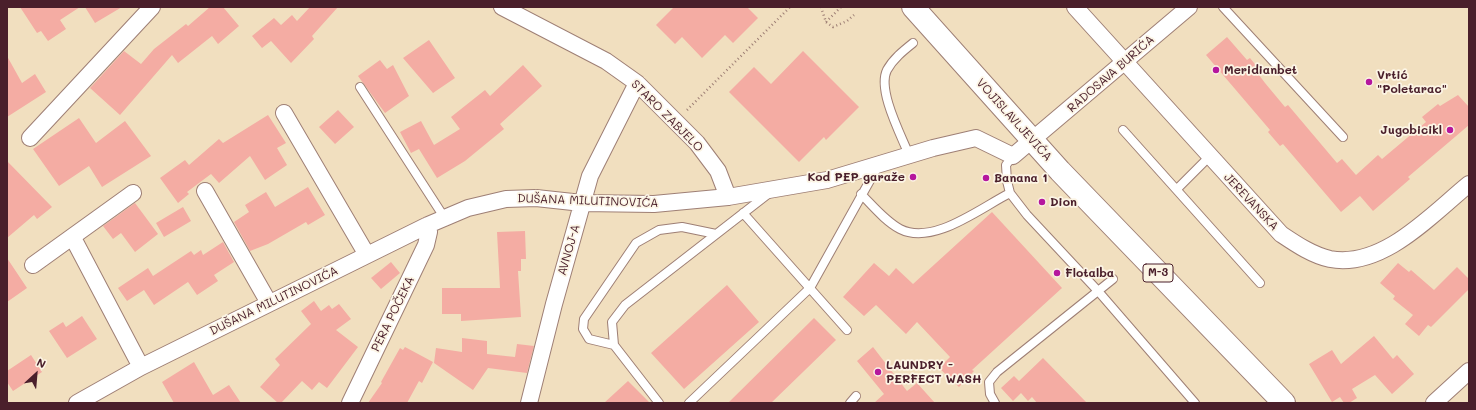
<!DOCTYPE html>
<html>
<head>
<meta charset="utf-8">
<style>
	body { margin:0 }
	#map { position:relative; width:1476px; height:410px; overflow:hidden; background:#f1dfbf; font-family:Mali,sans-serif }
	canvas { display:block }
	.frame { position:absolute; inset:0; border:8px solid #4a1f2b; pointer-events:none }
	.north { position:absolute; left:16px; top:354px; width:40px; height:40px; -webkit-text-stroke:3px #fcf5e5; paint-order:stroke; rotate:26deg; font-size:11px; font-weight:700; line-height:16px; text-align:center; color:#4a1f2b }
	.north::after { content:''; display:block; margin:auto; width:14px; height:18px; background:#4a1f2b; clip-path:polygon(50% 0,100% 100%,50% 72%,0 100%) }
</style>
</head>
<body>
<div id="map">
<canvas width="1476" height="410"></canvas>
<div class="frame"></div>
<div class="north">N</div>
</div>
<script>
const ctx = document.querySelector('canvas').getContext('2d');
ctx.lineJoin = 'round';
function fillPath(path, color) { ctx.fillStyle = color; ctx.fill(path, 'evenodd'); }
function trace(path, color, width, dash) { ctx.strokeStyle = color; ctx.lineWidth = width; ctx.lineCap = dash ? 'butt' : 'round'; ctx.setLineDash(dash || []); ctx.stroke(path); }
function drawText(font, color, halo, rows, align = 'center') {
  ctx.font = font + ' Mali,sans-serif'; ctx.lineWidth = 3.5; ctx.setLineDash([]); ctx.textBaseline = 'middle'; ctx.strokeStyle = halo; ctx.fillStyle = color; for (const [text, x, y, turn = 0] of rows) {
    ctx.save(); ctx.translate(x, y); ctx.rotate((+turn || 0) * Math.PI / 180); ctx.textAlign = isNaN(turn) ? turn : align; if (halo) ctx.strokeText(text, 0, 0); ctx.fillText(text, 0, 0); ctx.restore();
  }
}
fillPath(new Path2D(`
	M20 7H80L60 20 66 29 48 41 41 31 37 33Z
	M85 7H122L95 23Z
	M210 7H223L239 26 218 44 212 36 178 63 172 55 120 115 90 88 124 51 141 64 154 49 186 24 188 26Z
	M310 7H338L312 36 314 39 291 63 271 41 262 48 252 36 274 18 281 25 292 15 297 21Z
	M674 7H747L758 18 733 43 725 35 702 58 682 37 675 44 656 25Z
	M1227 37 1247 60 1250 58 1262 73 1259 75 1265 83 1285 107 1288 105 1337 163 1342 159 1356 175 1378 155 1382 159 1426 122 1422 117 1438 104 1440 106 1458 95 1469 107V125L1408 177 1410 179 1373 211 1360 196 1341 212 1283 144 1280 146 1268 132 1270 130 1206 55Z
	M429 40 455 78 433 93 403 58Z
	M803 51 859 107 826 140 824 137 799 162 729 92 754 67 771 84Z
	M7 56 22 83 35 74 46 92 7 117Z
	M380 60 387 69 393 65 409 96 385 113 358 76Z
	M523 65 542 86 500 124 504 129 465 161 437 178 419 149 411 153 400 132 421 121 434 145 460 129 451 117 485 90 490 96Z
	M338 110 354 127 335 144 319 127Z
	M268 115 286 143 277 148 287 165 265 180 250 156 219 183 211 174 187 192 189 194 178 203 160 178 185 160 189 165 219 139 223 143Z
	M79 118 96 143 125 121 151 156 102 187 89 166 59 186 33 149Z
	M7 161 52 207 37 219 34 215 7 238Z
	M308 187 325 215 308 225 306 222 268 244 250 251 234 222 249 212 245 205 266 192 275 207Z
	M135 203 158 234 135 252 121 233 113 239 103 226Z
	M183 207 191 221 164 237 156 223Z
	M992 212 1062 288 972 370 974 371 959 387 939 368 950 357 917 322 906 334 876 305 864 316 843 297 874 263 889 276 896 268 913 284Z
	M525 231 526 259H521V271H518L521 317 461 321V314H442V288H500L497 232Z
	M223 242 234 262 214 275 218 281 197 295 188 282 154 305 144 290 127 301 118 288 148 268 153 276 191 251 194 255 201 250 203 255Z
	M7 258 27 288 7 302Z
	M391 262 400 273 381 289 371 278Z
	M1398 263 1409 272 1411 270 1434 290 1457 267 1469 279V289L1431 327 1428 325 1419 336 1405 324 1413 315 1393 299 1395 296 1380 283Z
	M727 285 759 322 684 389 651 353Z
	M314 301 321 311 329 305 332 309 339 304 351 319 336 330 358 347 327 388 319 382 312 390 302 381 281 403H278L260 387 280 365 275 359 311 324 301 311Z
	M82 316 97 339 67 358 49 331 63 322 66 327Z
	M814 318 836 340 771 403H728Z
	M1374 336 1393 359 1397 355 1414 374 1392 394 1375 375 1352 389 1357 398 1349 403H1344L1340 397 1332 402 1309 364 1332 350 1341 364Z
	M462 338 487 341V354L515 357 517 344 534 346 527 373 488 368 473 390 434 363 436 348 462 352Z
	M405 347 433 362 422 383 419 381 407 403H368L382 383 381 382 400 348 403 350Z
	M873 347 907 391 917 383 935 403H874L884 394 857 361Z
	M31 355 42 372 13 391 7 382V371Z
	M1043 358 1087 403H1037L1032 397 1028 401 1021 393 1013 401 1001 388 1014 376 1019 381Z
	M194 362 213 395 229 385 241 403H174L162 382Z
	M628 381 650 403H604Z`), '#f4aca3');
const service = new Path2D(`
	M1223 7 1343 137
	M360 87 444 217
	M1123 130 1260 283
	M909 155C901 135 877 90 887 70 893 59 903 51 913 43
	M1013 156 1006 165 1007 181 1010 193 1027 215 1098 291 1195 403
	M1177 189 1210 156
	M861 194C873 206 885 221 900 229 933 246 980 208 1010 193
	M743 213 847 330
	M614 345 589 339 583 329 584 319 636 243 659 230 682 227 716 234
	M659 403 614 345 612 322 625 305 768 194
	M689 403 810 288 878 166
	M850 403 856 396
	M995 403 990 394 989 382 997 372 1113 279`);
const minor = new Path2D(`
	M502 7 606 61 637 83 697 143 718 171 728 197
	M1075 7 1281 234C1296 244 1312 255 1330 259 1383 269 1432 214 1469 184
	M284 113 367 255
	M30 138 152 7
	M205 191 269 303
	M73 238 141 367
	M33 265 133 193
	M77 403 141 367 428 225 468 208 506 199 536 198 582 203 654 204 728 197 827 180 933 148 976 138 1013 156 1189 7
	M350 403 426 245 429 232 428 225
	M529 403 554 304 590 176 637 83
	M1434 403 1469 371`);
const primary = new Path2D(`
	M913 7 1060 171 1284 403`);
trace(service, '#9e7f75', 10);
trace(minor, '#9e7f75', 18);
trace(primary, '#9e7f75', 24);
trace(new Path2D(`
	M821 7 826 22 833 27 847 21 854 15
	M826 22 841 7
	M687 110 790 7`), '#9e7f75', 2.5, [1, 3]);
trace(service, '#fff', 8);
trace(minor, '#fff', 16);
trace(primary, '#fff', 22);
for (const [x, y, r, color] of [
	[1216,70,4,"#b5179e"],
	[1369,82,4,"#b5179e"],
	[1450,130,4,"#b5179e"],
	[913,177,4,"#b5179e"],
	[986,178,4,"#b5179e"],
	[1042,202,4,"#b5179e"],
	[1057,273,4,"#b5179e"],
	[878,372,4,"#b5179e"]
]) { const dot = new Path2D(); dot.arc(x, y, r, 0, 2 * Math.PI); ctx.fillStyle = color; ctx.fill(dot); trace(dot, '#fcf5e5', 1.5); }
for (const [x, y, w] of [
	[1158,273,30]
]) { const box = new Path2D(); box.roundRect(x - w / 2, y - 9, w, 18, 3); ctx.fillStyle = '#fcf5e5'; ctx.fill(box); trace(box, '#4a1f2b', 1); }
drawText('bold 11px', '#4a1f2b', null, [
	["M-3",1158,273]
]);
drawText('bold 12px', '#4a1f2b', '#fcf5e5', [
	["Meridianbet",1224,70],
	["Vrtić",1377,75],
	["\"Poletarac\"",1377,89],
	["Jugobicikl",1442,130,"right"],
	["Kod PEP garaže",905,177,"right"],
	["Banana 1",994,178],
	["Dion",1050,202],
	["Flotalba",1065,273],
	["LAUNDRY -",886,365],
	["PERFECT WASH",886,379]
], 'left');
drawText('12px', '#4a1f2b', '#fcf5e5', [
	["RADOSAVA BURIĆA",1111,74,-41],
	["STARO ZABJELO",667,116,45],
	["VOJISLAVLJEVIĆA",1014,120,48],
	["DUŠANA MILUTINOVIĆA",588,201,2],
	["JEREVANSKA",1251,202,47],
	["AVNOJ-A",569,250,-74],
	["DUŠANA MILUTINOVIĆA",274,301,-26],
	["PERA POČEKA",393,314,-64]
]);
</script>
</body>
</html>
